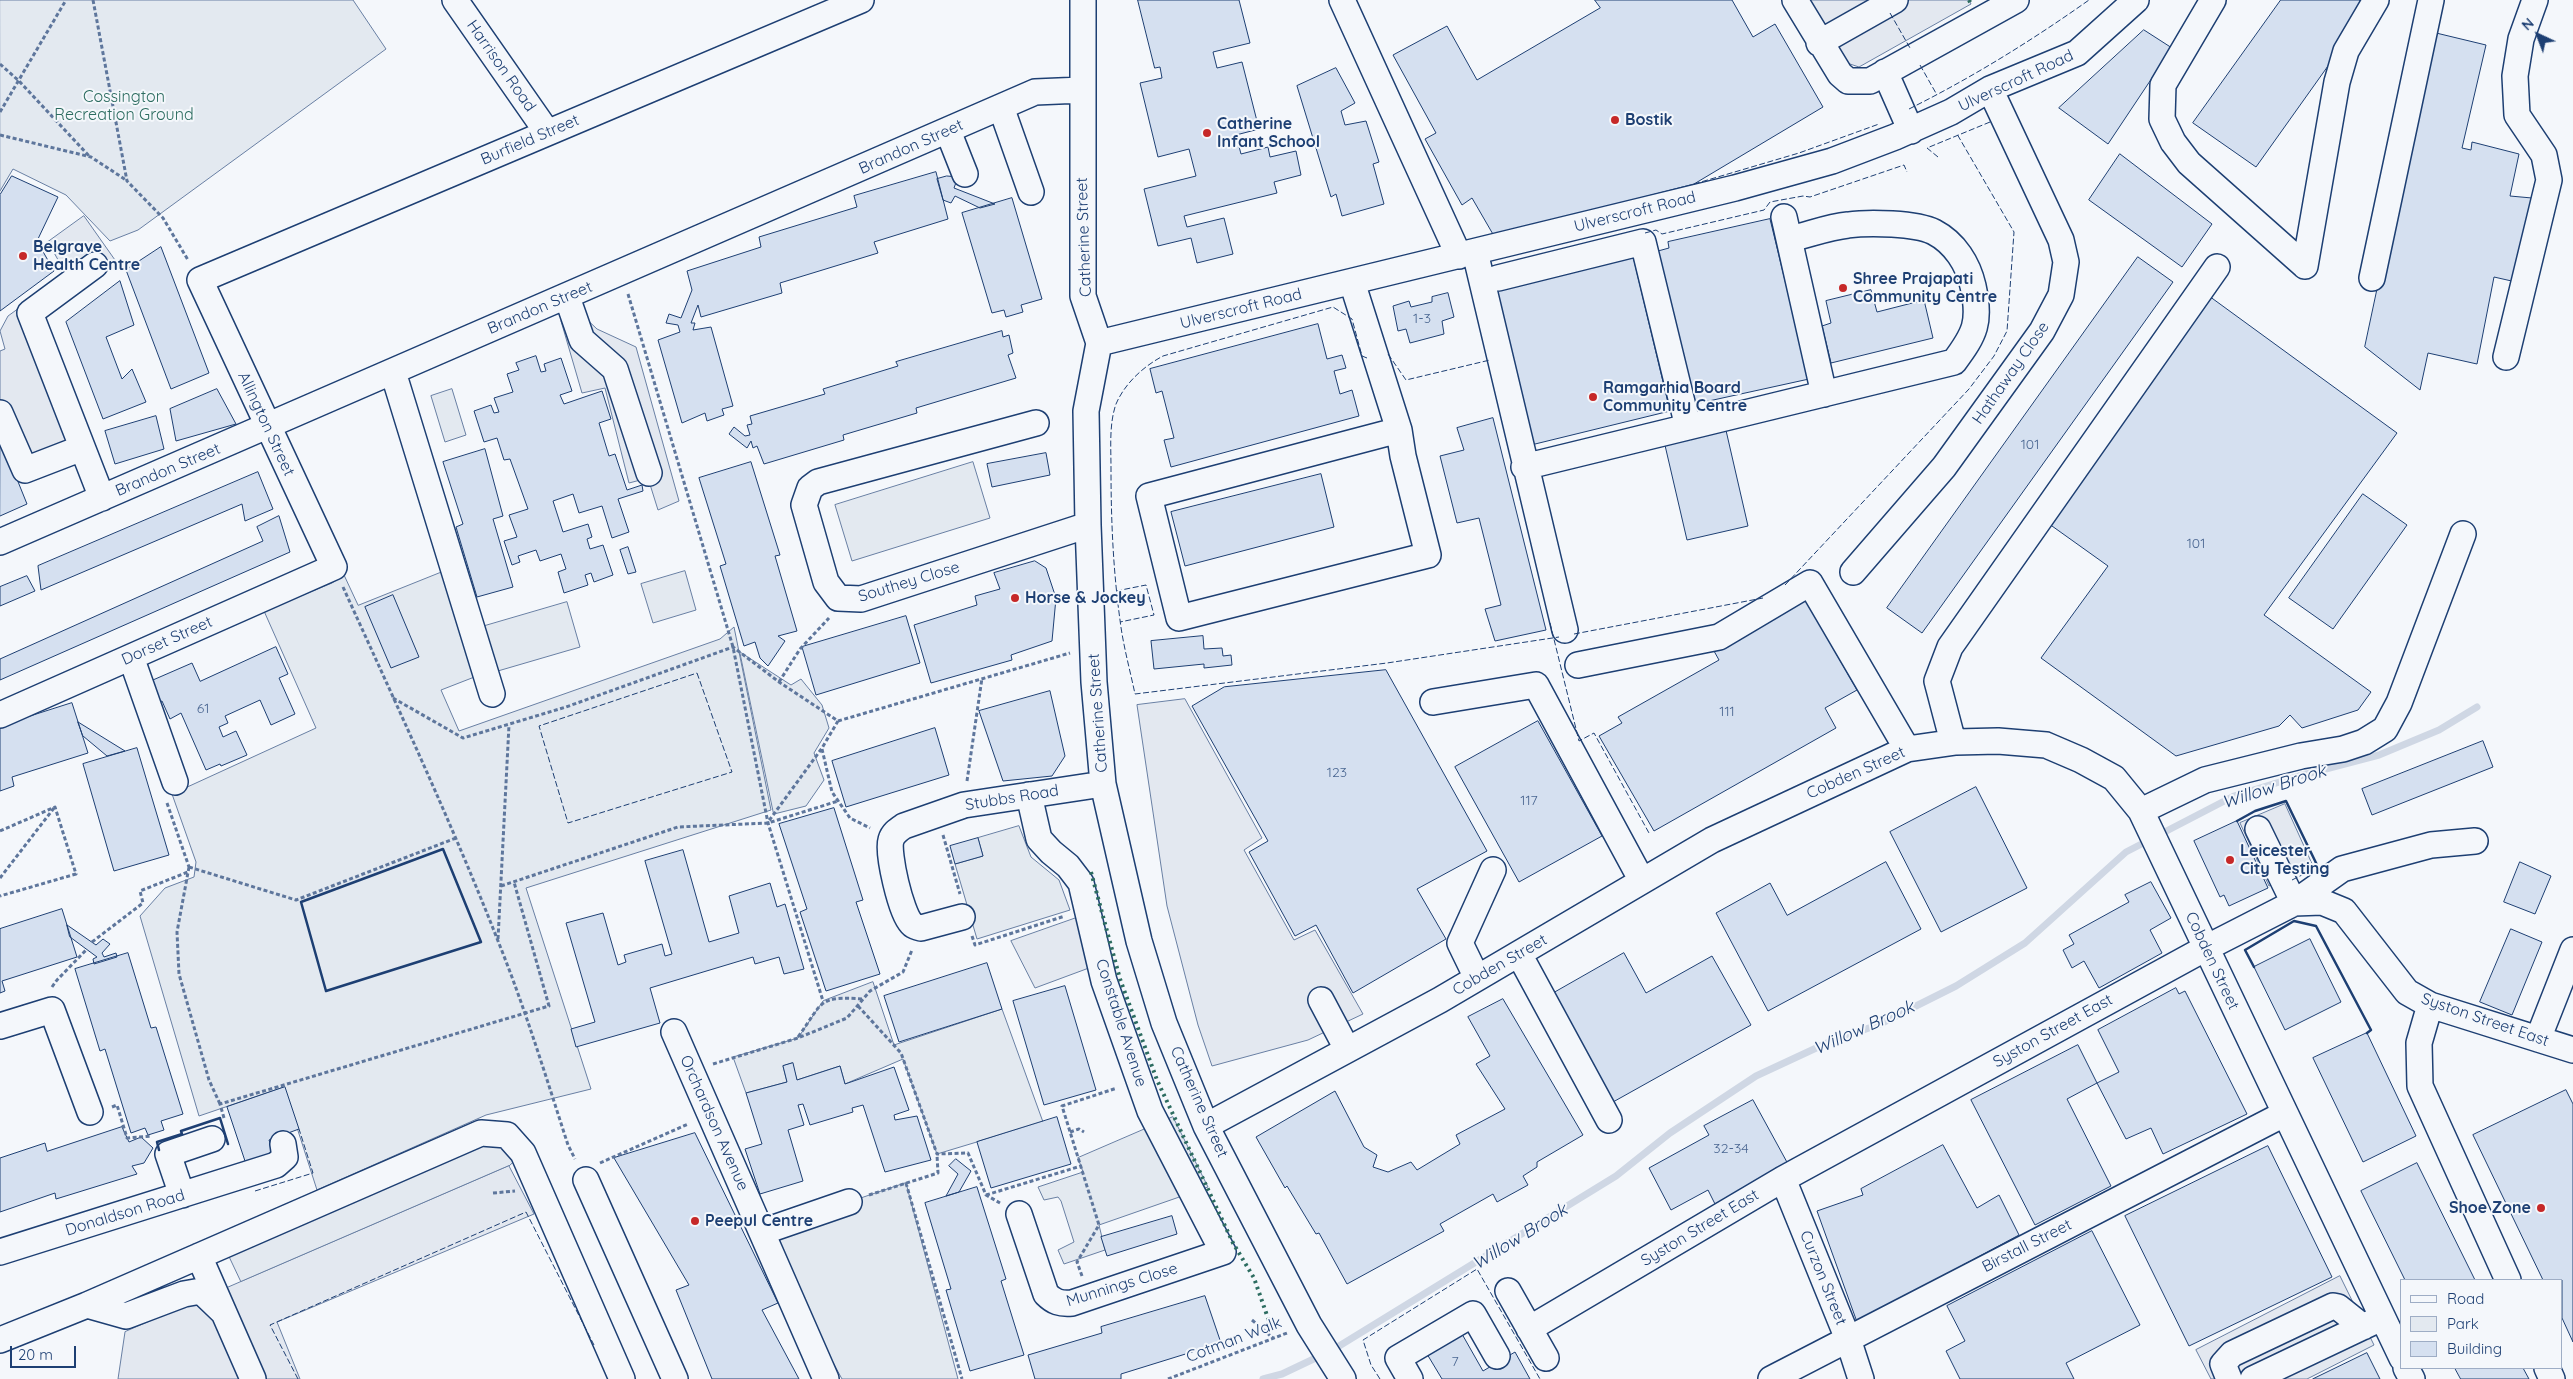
<!DOCTYPE html>
<html>
<head>
<meta charset="utf-8">
<style>
	body { margin:0 }
	#map { position:relative; width:2573px; height:1379px; overflow:hidden; background:#f4f7fb; font-family:Quicksand,sans-serif }
	canvas { display:block }
	.legend { position:absolute; left:2400px; top:1279px; width:162px; height:90px; box-sizing:border-box; background:#f4f7fb; border:1px solid #9eadc5; margin:0; padding:6px 9px; list-style:none; font-size:15px; color:#1d3f73 }
	.legend li { display:flex; align-items:center; gap:10px; height:25px }
	.legend b { width:25px; border:1px solid #9eadc5 }
	.north { position:absolute; left:2513px; top:10px; width:50px; height:50px; -webkit-text-stroke:4px #f4f7fb; paint-order:stroke; rotate:317deg; font-size:14px; font-weight:700; line-height:20px; text-align:center; color:#1d3f73 }
	.north::after { content:''; display:block; margin:auto; width:18px; height:22px; background:#1d3f73; clip-path:polygon(50% 0,100% 100%,50% 72%,0 100%) }
	.scale { position:absolute; left:10px; top:1346px; width:66px; height:22px; box-sizing:border-box; border:2px solid #1d3f73; border-top:0; padding-left:6px; font-size:15px; line-height:18px; white-space:nowrap; color:#1d3f73; -webkit-text-stroke:4px #f4f7fb; paint-order:stroke }
</style>
</head>
<body>
<div id="map">
<canvas width="2573" height="1379"></canvas>
<ul class="legend">
<li><b style="height:6px;background:#f4f7fb"></b>Road</li>
<li><b style="height:14px;background:#e3e9f0"></b>Park</li>
<li><b style="height:14px;background:#d5e0f0"></b>Building</li>
</ul>
<div class="north">N</div>
<div class="scale">20 m</div>
</div>
<script>
const ctx = document.querySelector('canvas').getContext('2d');
ctx.lineJoin = 'round';
function fillPath(path, color) { ctx.fillStyle = color; ctx.fill(path, 'evenodd'); }
function trace(path, color, width, dash) { ctx.strokeStyle = color; ctx.lineWidth = width; ctx.lineCap = dash ? 'butt' : 'round'; ctx.setLineDash(dash || []); ctx.stroke(path); }
function drawText(font, color, halo, rows, align = 'center') {
  ctx.font = font + ' Quicksand,sans-serif'; ctx.lineWidth = 4; ctx.setLineDash([]); ctx.textBaseline = 'middle'; ctx.strokeStyle = halo; ctx.fillStyle = color; for (const [text, x, y, turn = 0] of rows) {
    ctx.save(); ctx.translate(x, y); ctx.rotate((+turn || 0) * Math.PI / 180); ctx.textAlign = isNaN(turn) ? turn : align; if (halo) ctx.strokeText(text, 0, 0); ctx.fillText(text, 0, 0); ctx.restore();
  }
}
const green = new Path2D(`
	M0 0H353L386 49 138 230 110 241 66 195 13 169 0 191Z
	M452 389 466 435 445 442 431 396Z
	M973 462 990 518 852 561 835 505Z
	M445 571 477 676 441 690 459 731 720 639 734 627 771 810 526 888 591 1089 486 1115 317 1190 284 1087 199 1116 140 916 165 888 194 877 196 862 172 794 316 728 264 611 332 583 344 575 358 605Z
	M685 571 696 610 653 623 641 584Z
	M567 602 580 647 491 673 478 628Z
	M740 652 791 685 801 679 822 705 829 728 814 753 824 780 806 806 774 814Z
	M1019 826 1031 857 1059 880 1070 910 977 939 955 864 983 856 978 838Z
	M873 982 894 1045 1002 1009 1043 1122 937 1154 903 1059 845 1084 840 1066 797 1080 792 1063 783 1066 787 1082 746 1093 733 1057 798 1038 823 1001Z
	M1173 1117 1208 1187 1099 1225 1105 1250 1064 1264 1058 1250 1074 1242 1061 1201 1058 1197 1044 1200 1038 1187 1083 1172 1078 1158Z
	M476 1135 523 1153 509 1166 241 1282 224 1246Z
	M906 1183 958 1379H842L762 1232Z`);
fillPath(green, '#e3e9f0');
trace(green, '#687fa3', 1);
const parking = new Path2D(`
	M1808 0H1969L1971 4 1859 67 1844 62Z
	M84 216 115 260 41 315 95 447 24 483 0 431V351L5 349 0 331 8 316 66 274 48 242Z
	M579 312 597 329 636 347 679 501 658 510 648 478 629 483 605 388 582 393 561 321Z
	M1185 699 1262 838 1244 850 1294 940 1315 930 1363 1014 1308 1040 1212 1066 1198 1025 1167 906 1137 705Z
	M2285 804 2313 866 2269 886 2240 823Z
	M1082 916 1097 965 1035 988 1011 941Z
	M509 1166 534 1214 277 1322 300 1379H118L125 1332Z
	M2340 1276 2374 1345 2307 1379H2211L2196 1350Z`);
fillPath(parking, '#e3e8f0');
trace(parking, '#687fa3', 1);
trace(new Path2D(`
	M1331 1351 1616 1176 1670 1133 1756 1076 1827 1043 1880 1024 1956 986 2025 943 2126 852 2234 796 2299 776 2379 755 2439 730 2477 707
	M1263 1379 1282 1374 1322 1355`), '#cfd7e4', 7);
const building = new Path2D(`
	M1138 0H1239L1250 43 1213 52 1217 68 1242 62 1259 129 1236 135 1241 154 1268 147 1270 157 1296 151 1301 175 1274 182 1277 193 1184 216 1187 227 1224 218 1233 254 1197 263 1191 238 1158 246 1144 189 1196 176 1189 149 1158 157 1140 83 1162 78 1160 67 1155 68Z
	M1595 0H1732L1753 37 1775 24 1823 107 1694 184 1494 236 1472 198 1462 205 1425 139 1436 133 1393 55 1447 26 1477 80 1600 8Z
	M2281 0H2359L2370 7 2256 167 2193 123Z
	M2144 30 2172 48 2108 144 2059 108Z
	M2432 32 2486 45 2462 148 2471 150 2472 142 2519 154 2510 196 2532 198 2516 282 2494 277 2477 364 2428 353 2420 390 2365 347Z
	M1336 68 1355 103 1341 111 1345 125 1366 121 1379 162 1373 164 1384 204 1342 216 1336 194 1331 197 1297 86Z
	M2120 154 2212 224 2182 267 2089 200Z
	M936 172 948 219 874 242 878 253 780 283 782 293 701 317 698 305 691 323H695L693 330 711 327 733 406 722 409 724 415 707 421 705 413 682 423 658 340 680 332 678 325 666 323 669 314 681 318 692 290 687 271 761 247 759 237 857 207 854 196Z
	M12 176 58 197 37 241 54 271 0 311V195Z
	M947 176 958 177 954 188 995 204 980 208 955 196 951 203 943 200 937 179Z
	M1012 198 1042 299 1021 305 1023 312 1006 317 1004 310 992 313 962 213Z
	M1770 219 1809 379 1695 404 1658 251 1669 248 1668 242Z
	M161 247 209 373 171 389 126 270Z
	M1632 252 1670 411 1531 445 1493 286Z
	M2138 257 2173 282 1922 633 1887 608Z
	M120 281 134 325 106 337 122 379 132 369 146 402 103 419 66 322Z
	M1871 290 1877 312 1924 300 1933 338 1831 363 1822 326 1831 323 1826 301Z
	M1448 293 1454 317 1442 321 1444 334 1410 343 1406 329 1398 331 1393 306 1409 301 1411 307 1432 302V297Z
	M2209 296 2397 433 2264 615 2371 692 2358 710 2302 728 2290 715 2279 726 2176 756 2041 658 2108 566 2045 521Z
	M1318 324 1327 359 1342 355 1346 368 1334 371 1340 394 1352 390 1359 416 1171 467 1164 440 1174 438 1162 391 1156 393 1150 369Z
	M1002 331 1003 337 1009 335 1013 353 1008 355 1016 378 916 408 917 413 843 435 844 440 764 464 757 446 753 448 751 441 747 448 729 434 734 427 745 436 750 435 747 425 752 424 750 416 825 394 823 389 898 366 896 362Z
	M536 356 541 372 546 371 544 364 561 358 572 391 560 395 564 404 602 391 611 419 599 423 609 456 615 454 627 490 642 485 643 491 618 499 629 532 612 538 602 506 579 513 573 494 553 501 563 532 588 524 592 537 587 539 590 549 603 545 613 575 594 582 591 573 585 575 588 585 564 593 558 572 566 569 561 554 540 561 536 550 518 556 520 562 512 565 504 541 517 537 509 515 528 509 510 459 504 460 497 438 484 442 474 411 491 405 494 413 499 412 494 398 513 392 507 374 519 370 516 363Z
	M217 389 236 424 176 441 170 409Z
	M156 416 164 449 115 464 105 431Z
	M1493 418 1546 630 1495 641 1485 609 1501 605 1479 518 1457 523 1440 456 1464 450 1457 428Z
	M1725 426 1748 526 1687 540 1664 441Z
	M0 437 27 504 0 516Z
	M485 449 503 516 493 519 513 587 477 597 456 527 463 524 443 462Z
	M1046 453 1050 475 992 487 987 464Z
	M751 462 780 555 775 556 797 631 778 636 785 641 768 666 760 658 755 642 744 646 720 566 726 564 699 478Z
	M258 472 273 509 245 521 242 504 41 590 38 566Z
	M1321 474 1334 527 1185 566 1171 512Z
	M2363 494 2407 525 2333 629 2289 598Z
	M279 516 290 552 0 680V659L263 541 257 527Z
	M628 547 636 572 628 574 620 550Z
	M1035 561 1046 568 1056 598 1052 641 1011 655 1012 660 931 683 914 625 977 605 975 596 1000 589 994 573Z
	M27 576 35 591 0 606V587Z
	M393 595 419 657 391 668 365 607Z
	M1805 599 1857 690 1825 708 1836 728 1654 831 1599 736 1622 723 1618 717 1719 660 1714 651Z
	M906 616 920 663 816 695 802 647Z
	M1203 636 1204 649 1222 648 1223 656 1231 655 1232 665 1204 668V664L1154 669 1151 641Z
	M276 647 288 674 279 678 295 714 271 725 260 700 225 716 228 723 219 727 223 737 236 731 247 755 221 766 220 764 206 770 181 713 170 719 162 701 155 704 146 683 192 663 200 681Z
	M1386 670 1487 851 1417 889 1446 939 1353 993 1316 925 1295 936 1249 852 1268 841 1192 706 1224 687Z
	M1050 691 1065 756 1052 776 1003 781 979 711Z
	M72 703 88 753 12 777 14 786 0 791V726Z
	M1538 721 1602 836 1519 882 1455 767Z
	M78 722 125 751 107 756 83 736Z
	M935 728 949 775 846 807 832 761Z
	M2483 741 2493 767 2372 815 2362 789Z
	M137 748 169 855 114 871 83 764Z
	M1976 787 2027 888 1941 932 1890 832Z
	M834 808 863 900 856 902 880 974 826 991 800 912 807 909 779 824Z
	M2237 821 2268 888 2229 906 2224 895 2220 897 2194 841Z
	M978 838 983 856 955 864 950 846Z
	M683 850 709 942 739 933 729 896 770 883 777 907 785 904 804 969 784 974 779 957 755 964 753 957 650 988 660 1023 576 1047 571 1029 595 1022 566 923 603 913 618 965 626 962 624 955 662 944 665 956 672 954 645 861Z
	M1886 862 1921 929 1768 1011 1716 913 1770 883 1787 915Z
	M2520 862 2551 876 2535 914 2504 902Z
	M2151 882 2171 918 2150 930 2162 953 2099 988 2084 961 2072 968 2063 950 2074 944 2069 935 2129 902 2125 895Z
	M62 909 77 957 2 981 5 991 0 993V929Z
	M67 925 96 945 103 939 110 944 102 953 104 957 116 953 117 957 94 964 93 959 97 957 70 937Z
	M2511 929 2542 942 2512 1015 2480 1002Z
	M2310 939 2341 1002 2285 1030 2254 967Z
	M128 953 151 1028 156 1027 183 1114 161 1121 164 1130 148 1135 145 1128 131 1133 105 1049 100 1051 75 969Z
	M1624 953 1646 993 1712 956 1751 1025 1613 1102 1552 994Z
	M987 963 1002 1009 899 1042 884 996Z
	M1065 986 1096 1090 1044 1105 1013 1001Z
	M2176 988 2179 994 2185 991 2247 1114 2163 1154 2151 1128 2126 1139 2097 1083 2119 1072 2098 1030Z
	M1503 999 1583 1135 1537 1162V1167L1523 1176 1528 1185 1497 1202 1493 1194 1440 1224 1444 1231 1347 1284 1319 1233 1316 1234 1287 1186 1285 1188 1256 1137 1335 1091 1364 1147 1377 1155 1373 1167 1388 1172 1411 1162 1417 1170 1460 1144 1456 1135 1505 1109 1476 1064 1490 1056 1468 1017Z
	M2367 1033 2416 1136 2363 1162 2313 1058Z
	M2078 1045 2097 1083 2067 1099 2111 1186 2035 1225 1971 1100Z
	M793 1063 797 1080 840 1066 845 1084 894 1067 909 1110 894 1115 895 1120 917 1116 931 1160 885 1172 863 1105 852 1108 853 1112 810 1125 803 1104 798 1105 804 1125 788 1130 803 1181 760 1194 745 1149 762 1144 746 1093 787 1082 783 1066Z
	M285 1087 299 1129 269 1140 274 1155 246 1164 227 1107Z
	M2566 1090 2573 1104V1342L2562 1318V1280H2543L2473 1135Z
	M1753 1100 1788 1164 1715 1204 1708 1190 1671 1210 1649 1168 1709 1135 1704 1126Z
	M1057 1117 1071 1164 991 1188 977 1142Z
	M122 1127 129 1142 141 1137 153 1148 144 1163 132 1166 137 1174 56 1199 55 1193 0 1212V1158L45 1143 47 1151Z
	M695 1133 778 1303 762 1310 799 1379H712L676 1290 689 1285 614 1158Z
	M1943 1145 1977 1208 1999 1195 2019 1235 1857 1322 1817 1211 1863 1195 1861 1189Z
	M2268 1146 2332 1277 2189 1346 2125 1216Z
	M956 1159 971 1171 959 1192 946 1196 958 1174 949 1166Z
	M2417 1163 2475 1280H2405L2361 1191Z
	M977 1187 1006 1279 1001 1281 1024 1355 970 1371 946 1290 951 1289 925 1203Z
	M1172 1216 1177 1234 1107 1256 1101 1237Z
	M2092 1231 2140 1325 2066 1363 2074 1379H1960L1946 1351 1965 1341 1947 1306Z
	M1205 1296 1221 1343 1121 1374V1379H1035L1028 1355 1102 1333 1101 1327Z
	M1462 1334 1483 1371 1515 1352 1530 1379H1442L1427 1354Z
	M2367 1353 2380 1379H2313Z
	M2455 1368H2523L2529 1379H2461Z`);
fillPath(building, '#d5e0f0');
trace(building, '#1d3f73', 1);
const minor = new Path2D(`
	M455 0 547 132
	M1083 0V296L1099 343 1086 411 1088 525 1094 682 1103 784 1139 941 1164 1023 1206 1126 1309 1325 1343 1379
	M1342 0 1459 256
	M1795 0 1840 74 1848 81H1870L2016 0
	M2213 0 2163 85 2162 119 2173 142 2189 163 2305 266
	M1819 43 1895 0
	M1885 72 1911 131
	M1001 107 1031 192
	M948 131 965 174
	M1784 217 1824 394
	M1475 252 1565 630
	M95 265 30 313 102 498
	M2305 266 2337 82 2346 51 2376 0
	M1498 278 1643 242 1688 427
	M2372 278 2431 0
	M1352 282 1399 430 1403 456 1428 555 1179 618 1149 496 1399 430
	M567 297 582 340 615 369 649 473
	M1099 343 1735 188 1832 161 1895 137 1951 112 1990 89 2077 53 2136 0
	M2506 357 2549 180 2544 155 2517 115 2515 76 2521 39 2535 0
	M393 372 492 694
	M0 413 25 470 82 448
	M1036 423 818 482 810 488 804 505 826 582 838 598 861 599 1088 525
	M1524 467 1954 362C1975 334 1981 322 1973 286 1968 264 1955 243 1934 232 1916 223 1869 222 1848 225 1828 227 1808 235 1789 239
	M0 542 1035 92 1082 90
	M1853 572 1944 467 2042 331 2061 295 2066 262 2061 240 1990 89
	M131 657 175 782
	M1578 665 1719 637 1810 583 1907 749
	M1433 702 1536 685 1642 881
	M0 715 334 567 200 280 861 0
	M1953 742 1937 681 1950 647 2217 267
	M2141 811 2205 780 2301 756 2343 749 2364 742 2385 729 2399 703 2463 534
	M2258 829 2294 903 2342 869 2431 845 2475 841
	M962 917 921 928C917 927 913 926 911 923 901 913 887 853 891 840 893 833 898 830 904 826L964 805 1103 784
	M1519 954 1609 1120
	M1477 978 1460 943 1493 870
	M1321 1000 1347 1049
	M2430 1005 2419 1043 2420 1086 2508 1280
	M0 1026 52 1010 90 1112
	M674 1032 826 1379
	M2538 1039 2573 950
	M1206 1126 1440 1000 1712 840 1907 749 1956 742 1998 741 2046 745 2081 760 2114 778 2141 811 2402 1358
	M1783 1179 1848 1339 1861 1379
	M586 1180 675 1379
	M182 1195 168 1154 212 1139
	M1019 1214 1046 1294C1054 1302 1060 1304 1072 1303L1223 1252 1150 1111 1104 981 1081 883 1068 866 1051 852 1039 839 1029 795
	M762 1232 849 1202
	M0 1252 276 1165 285 1157 283 1144
	M199 1256 253 1379
	M1508 1291 1546 1358
	M87 1305 481 1133 507 1135 523 1153 622 1379
	M1529 1329 1783 1179 2206 948 2294 903 2322 902 2344 911 2407 992 2430 1005 2573 1050
	M0 1340 87 1305 126 1316 184 1294 201 1291 224 1313
	M2406 1368 2412 1379
	M2547 1368 2552 1379
	M1410 1379 1398 1358 1473 1314 1497 1356
	M1771 1379 2284 1114
	M2229 1379 2223 1364 2232 1354 2333 1306 2338 1307 2363 1327
	M2253 1379 2375 1321`);
trace(minor, '#1d3f73', 28);
trace(new Path2D(`
	M93 0 127 181 163 218 188 260
	M0 64 19 81 90 157
	M0 112 66 0
	M0 135 91 157 126 180
	M628 294 733 647 768 823 823 1001
	M343 587C396 704 451 821 498 941 525 1008 546 1077 568 1145L575 1159
	M779 682 800 649 829 618
	M393 698 463 738 566 707 733 647 779 682 838 721 822 748 768 822
	M838 721 1070 653
	M822 749 832 792 850 818 870 828
	M967 781 982 678
	M167 803 189 867
	M0 831 55 807 76 874 0 896
	M943 835 960 894
	M189 867 296 900 456 838
	M189 867 177 932 179 974 209 1080 220 1104
	M0 878 54 808
	M501 886 678 827 768 823 838 801
	M972 936 975 945 1065 916
	M498 939 509 725
	M92 942 143 903 140 891 188 872
	M52 987 57 980 87 949
	M858 1006 901 1053 937 1154 968 1153 986 1195 1000 1203
	M798 1037C824 1001 817 996 864 999
	M713 1064 798 1038 847 1018 870 991 903 972 912 950
	M112 1107 117 1105 127 1138 152 1136
	M224 1118 220 1104 549 1006 514 882
	M1070 1132 1079 1129 1084 1132
	M600 1163 688 1124
	M906 1183 962 1379
	M493 1193 515 1191
	M869 1195 938 1173 937 1155
	M986 1195 1081 1166
	M1082 1276 1077 1262 1099 1225 1062 1106 1117 1088
	M1252 1320 1273 1338
	M1168 1379 1287 1333`), '#5e769c', 3, [4, 2.5]);
trace(minor, '#f4f7fb', 25);
trace(new Path2D(`
	M1969 0 1971 4
	M1091 872 1120 979 1157 1080 1233 1243 1254 1278 1270 1324`), '#2c6c60', 4, [2.5, 4]);
trace(new Path2D(`
	M1890 13 1910 48
	M1920 65 1937 95
	M1909 109C1973 77 2031 41 2089 0
	M1938 157 1927 148 1990 122
	M1694 184 1799 153 1879 124
	M1645 233 1656 230 1662 234 1764 210 1770 202 1803 196 1810 197 1904 165 1907 172
	M1388 354 1406 380 1490 360
	M1367 358 1362 356 1352 319 1333 307 1163 356C1144 366 1125 383 1116 404 1109 424 1111 447 1111 468 1111 519 1113 569 1120 620 1123 645 1130 670 1135 694L1387 663 1559 637
	M1785 585 1969 389 1994 356 2007 331 2014 232 1957 134
	M1116 591 1146 585 1154 615 1120 622
	M1550 623 1579 741 1594 733 1649 833
	M1574 634 1763 598
	M697 673 732 772 568 823 539 726Z
	M2292 880 2318 867
	M255 1191 313 1173 299 1129
	M298 1379 270 1325 526 1212 594 1345
	M1380 1379 1371 1365 1363 1340 1477 1269 1540 1379`), '#1d3f73', 1, [6, 2.5]);
trace(new Path2D(`
	M2237 821 2255 811 2286 801 2318 867
	M443 849 481 942 326 991 301 902Z
	M2254 967 2245 950 2294 921 2316 926 2371 1030 2367 1033
	M159 1150 157 1142 182 1134 181 1131 220 1118 228 1144`), '#1d3f73', 2.5);
for (const [x, y, r, color] of [
	[1615,120,5,"#c62828"],
	[1207,133,5,"#c62828"],
	[23,256,5,"#c62828"],
	[1843,288,5,"#c62828"],
	[1593,397,5,"#c62828"],
	[1015,598,5,"#c62828"],
	[2230,860,5,"#c62828"],
	[2541,1208,5,"#c62828"],
	[695,1221,5,"#c62828"]
]) { const dot = new Path2D(); dot.arc(x, y, r, 0, 2 * Math.PI); ctx.fillStyle = color; ctx.fill(dot); trace(dot, '#f4f7fb', 2); }
drawText('14px', '#4b6792', null, [
	["1-3",1422,319],
	["101",2030,445],
	["101",2196,544],
	["61",203,709],
	["111",1727,712],
	["123",1337,773],
	["117",1529,801],
	["32-34",1731,1149],
	["7",1455,1362]
]);
drawText('16px', '#1d3f73', '#f4f7fb', [
	["Harrison Road",501,66,55],
	["Ulverscroft Road",2016,81,-25],
	["Burfield Street",530,140,-23],
	["Brandon Street",911,147,-24],
	["Ulverscroft Road",1635,212,-14],
	["Catherine Street",1084,237,-92],
	["Brandon Street",540,308,-23],
	["Ulverscroft Road",1241,309,-14],
	["Hathaway Close",2011,373,-55],
	["Allington Street",266,424,65],
	["Brandon Street",168,470,-23],
	["Southey Close",909,582,-17],
	["Dorset Street",167,641,-24],
	["Catherine Street",1098,713,-94],
	["Cobden Street",1856,773,-24],
	["Stubbs Road",1012,798,-9],
	["Cobden Street",2212,961,65],
	["Cobden Street",1500,965,-30],
	["Syston Street East",2485,1020,19],
	["Constable Avenue",1121,1023,72],
	["Syston Street East",2053,1031,-29],
	["Catherine Street",1199,1102,66],
	["Orchardson Avenue",714,1123,66],
	["Donaldson Road",125,1213,-17],
	["Syston Street East",1700,1228,-31],
	["Birstall Street",2027,1246,-27],
	["Curzon Street",1823,1278,68],
	["Munnings Close",1122,1285,-17],
	["Cotman Walk",1234,1340,-21]
]);
drawText('16px', '#2c6c60', '#f4f7fb', [
	["Cossington",124,97],
	["Recreation Ground",124,115]
]);
drawText('bold 16px', '#1d3f73', '#f4f7fb', [
	["Bostik",1625,120],
	["Catherine",1217,124],
	["Infant School",1217,142],
	["Belgrave",33,247],
	["Health Centre",33,265],
	["Shree Prajapati",1853,279],
	["Community Centre",1853,297],
	["Ramgarhia Board",1603,388],
	["Community Centre",1603,406],
	["Horse & Jockey",1025,598],
	["Leicester",2240,851],
	["City Testing",2240,869],
	["Shoe Zone",2531,1208,"right"],
	["Peepul Centre",705,1221]
], 'left');
drawText('italic 18px', '#1d3f73', '#f4f7fb', [
	["Willow Brook",2274,787,-18],
	["Willow Brook",1864,1028,-24],
	["Willow Brook",1520,1237,-32]
]);
</script>
</body>
</html>
